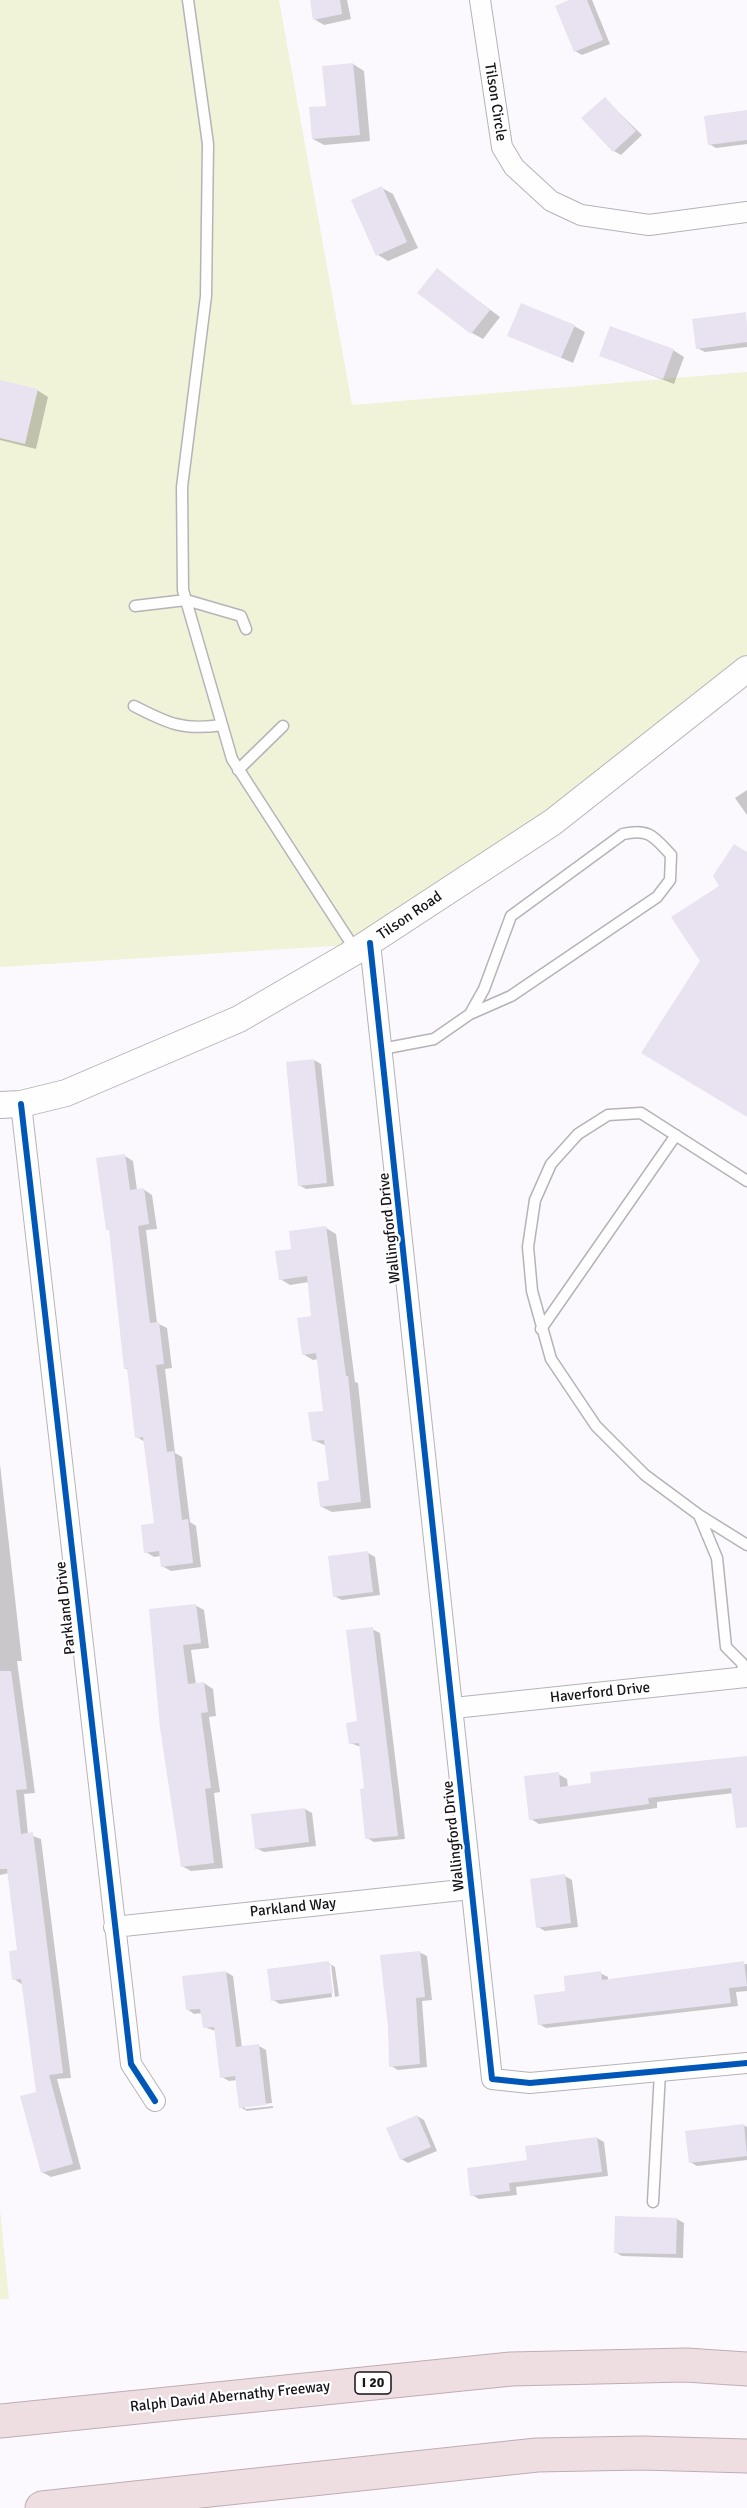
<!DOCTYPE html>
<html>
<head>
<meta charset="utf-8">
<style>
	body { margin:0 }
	canvas { display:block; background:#fbf9fd }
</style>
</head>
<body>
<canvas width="747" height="2508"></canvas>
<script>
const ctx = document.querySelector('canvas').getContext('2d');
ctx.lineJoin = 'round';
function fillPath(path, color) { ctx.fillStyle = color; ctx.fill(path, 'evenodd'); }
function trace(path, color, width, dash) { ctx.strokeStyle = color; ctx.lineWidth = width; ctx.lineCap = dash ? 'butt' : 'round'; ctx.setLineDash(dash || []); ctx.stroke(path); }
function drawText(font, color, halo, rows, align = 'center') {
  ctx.font = font + ' Signika,sans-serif'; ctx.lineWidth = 4.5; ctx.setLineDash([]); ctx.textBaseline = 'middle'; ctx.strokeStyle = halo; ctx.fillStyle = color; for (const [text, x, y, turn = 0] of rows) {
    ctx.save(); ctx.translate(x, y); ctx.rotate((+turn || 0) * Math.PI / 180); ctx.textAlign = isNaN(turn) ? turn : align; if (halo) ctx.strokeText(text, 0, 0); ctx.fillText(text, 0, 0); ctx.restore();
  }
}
fillPath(new Path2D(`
	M0 0H279L352 405 747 372V682L717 711 504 860 366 944 0 967Z
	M0 2209 9 2299H0Z`), '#f1f3d8');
fillPath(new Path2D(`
	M311 0H347L351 19 324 25 314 19Z
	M574 0H592L610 44 582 55 575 51Z
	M353 64 364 71 370 141 324 145 313 139 327 107Z
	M605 99 642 135 621 155 614 151Z
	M747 112V144L716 148 709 144Z
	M382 188 393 194 418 248 388 261 378 255Z
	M437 270 500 317 483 339 472 333Z
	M746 314 747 347 705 352 697 348Z
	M574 326 585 332 573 363 509 335Z
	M673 350 684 357 674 384 601 356Z
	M0 387 37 390 48 397 36 449 0 440Z
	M747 790V815L735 798Z
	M314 1060 321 1064 334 1186 306 1189 299 1185 287 1064Z
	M125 1156 133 1161 137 1190 143 1189 152 1195 157 1229 146 1230 157 1323 167 1328 172 1368 165 1369 175 1453 182 1457 190 1522 196 1526 201 1567 171 1571 162 1566 161 1556 154 1557 146 1552 155 1524 145 1442 137 1437 128 1370 125 1368 111 1231 108 1229Z
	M326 1228 336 1234 355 1382 358 1383 371 1508 332 1512 322 1507 331 1482 327 1446 313 1440 325 1412 318 1359 313 1360 303 1354 313 1317 309 1282 290 1285 280 1279 293 1251Z
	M0 1464 22 1661H17L35 1793 24 1794 28 1834 41 1839 71 2078 57 2079 81 2169 51 2177 42 2172 38 2093 23 1985 14 1979 19 1951 9 1873 0 1875Z
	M368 1553 375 1557 380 1595 342 1600 334 1596Z
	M195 1605 204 1610 209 1648 191 1650 196 1684 204 1683 213 1689 216 1716 209 1717 220 1792 214 1793 223 1868 191 1871 182 1866 151 1611Z
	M372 1629 380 1633 405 1839 374 1842 367 1838 366 1790 361 1747 350 1743 358 1723Z
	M747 1757V1802L734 1793 657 1802V1808L539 1824 531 1819 558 1774 567 1779 568 1788Z
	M305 1809 312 1813 316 1846 264 1852 256 1848Z
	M565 1876 572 1880 578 1927 545 1931 538 1927Z
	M419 1952 427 1956 432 2000 422 2001 427 2067 398 2070 391 2066Z
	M328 1963 335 1967 339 1996 335 1997 331 1965H328L332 1997 280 2004 273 2000Z
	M747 1964V1991L736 1992 738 2006 546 2028 539 2024 567 1992 600 1973 608 1977V1980Z
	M226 1972 233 1976 242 2048 259 2046 266 2050 272 2103 245 2106V2109L273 2106V2108L247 2111 240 2107 237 2080 229 2081 222 2077 216 2031 204 2027 202 2013 194 2014 187 2009Z
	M417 2116 424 2120 437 2151 408 2163 401 2159Z
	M743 2125 747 2127V2160L697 2166 690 2162Z
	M597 2138 604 2142 608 2176 516 2187 517 2195 479 2199 472 2195 529 2161Z
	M677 2219 684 2223 683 2258 622 2256 615 2252Z`), '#0003');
fillPath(new Path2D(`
	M310 0H340L342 14 313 20Z
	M569 0H587L603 40 574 52 555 6Z
	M353 63 360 135 312 139 309 107 326 106 322 66Z
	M605 97 636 131 613 152 581 118Z
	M747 110V140L708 145 704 116Z
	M382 186 407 242 376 256 351 200Z
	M437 268 490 310 471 334 417 293Z
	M521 303 575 325 561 358 507 336Z
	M746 312 747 342 696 349 692 319Z
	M610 326 674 349 663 379 599 356Z
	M0 380 38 389 25 444 0 438Z
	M734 844 747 852V1117L641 1053 700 961 671 917 719 886 713 876Z
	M314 1059 327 1183 298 1186 286 1062Z
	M125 1154 130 1190 144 1188 149 1224 138 1226 150 1323 159 1322 164 1364 156 1365 167 1452 174 1451 182 1520 188 1519 193 1563 161 1567 159 1551 144 1553 141 1525 154 1523 143 1437 135 1438 127 1368 124 1369 109 1230H106L96 1158Z
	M326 1226 346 1376H348L361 1502 320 1507 317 1482 329 1480 324 1440 312 1441 308 1412 323 1411 316 1353 302 1355 297 1318 311 1316 307 1276 279 1280 275 1251 291 1249 289 1231Z
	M368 1551 373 1592 333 1597 328 1556Z
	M196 1604 201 1643 183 1645 188 1684 204 1682 208 1712 201 1713 211 1788 205 1789 214 1863 181 1867 160 1728 149 1609Z
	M373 1627 398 1836 365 1839 360 1789 364 1788 359 1743 349 1744 346 1723 357 1721 346 1630Z
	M0 1671H11L27 1789 16 1790 21 1834 33 1832 63 2073 49 2075 73 2164 41 2173 20 2096 36 2092 21 1979 12 1980 9 1951 17 1950 7 1869H0Z
	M747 1756V1827L736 1828 731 1788 648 1798 649 1804 529 1820 524 1776 559 1772 560 1787 591 1783 590 1772Z
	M305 1808 309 1842 255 1849 251 1814Z
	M565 1874 571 1923 536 1928 530 1879Z
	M420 1951 425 1997 416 1998 420 2064 389 2067 388 2027 380 1955Z
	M329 1961 333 1993 271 2001 267 1969Z
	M744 1961 747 1986 729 1988 731 2003 538 2025 534 1995 565 1991 564 1976 601 1971 602 1980Z
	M226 1971 236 2047 259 2044 266 2105 239 2108 235 2076 220 2078 214 2027 203 2028 200 2009 186 2010 182 1976Z
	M417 2115 431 2147 400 2160 386 2128Z
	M744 2124 747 2156 689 2163 685 2131Z
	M597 2137 602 2172 509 2183 510 2191 470 2196 467 2168 527 2160 525 2146Z
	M615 2216 677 2218 676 2254 614 2253Z`), '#e9e3f1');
const service = new Path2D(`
	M188 0 208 144 206 296 182 487 183 590 232 759 356 951
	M135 606 186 600 241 616 246 629
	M134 706C167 723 183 731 222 725
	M238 770 283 726
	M382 1049 434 1039 470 1014 511 996 657 897 670 880 671 855C654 837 650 828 623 834L511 916 484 989 470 1014
	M747 1181 641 1113 608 1115 578 1134 551 1164 535 1200 528 1247 532 1291 551 1359 596 1426 645 1475 699 1515 747 1545
	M541 1329 676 1135
	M699 1515 717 1558 726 1647 742 1663 744 1677
	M653 2202 660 2072`);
const minor = new Path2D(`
	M480 0 502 147 514 167 551 201 581 215 649 225 747 212
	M370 943 492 2079 530 2083 747 2063
	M21 1104 131 2064 155 2101
	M454 1708 747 1677
	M114 1927 471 1889`);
const tertiary = new Path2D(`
	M0 1105 21 1104 66 1093 239 1019 356 951 553 822 747 669`);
const motorway = new Path2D(`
	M0 2421 511 2369 686 2365 747 2369
	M42 2508 537 2455 642 2453 747 2456`);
trace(service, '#b5b3b7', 13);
trace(minor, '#b5b3b7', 22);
trace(tertiary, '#b5b3b7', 28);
trace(motorway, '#bfadb3', 35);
trace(service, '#fefeff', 10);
trace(minor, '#fefeff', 20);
trace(tertiary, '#fefeff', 26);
trace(motorway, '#eedee2', 33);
trace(new Path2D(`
	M370 943 492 2079 530 2083 747 2063
	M21 1104 131 2064 155 2101`), '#0057b8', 6);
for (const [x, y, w] of [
	[373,2383,36]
]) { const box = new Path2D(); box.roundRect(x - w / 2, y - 11, w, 22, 4.5); ctx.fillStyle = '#fff'; ctx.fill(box); trace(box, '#161319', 1.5); }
drawText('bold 14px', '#161319', null, [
	["I 20",373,2383]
]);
drawText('15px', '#161319', '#fff', [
	["Tilson Circle",495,102,81],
	["Tilson Road",410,916,-34],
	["Wallingford Drive",390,1228,-96],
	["Parkland Drive",66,1608,-96],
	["Haverford Drive",600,1693,-6],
	["Wallingford Drive",454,1836,-96],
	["Parkland Way",293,1908,-6],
	["Ralph David Abernathy Freeway",230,2397,-6]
]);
</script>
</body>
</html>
